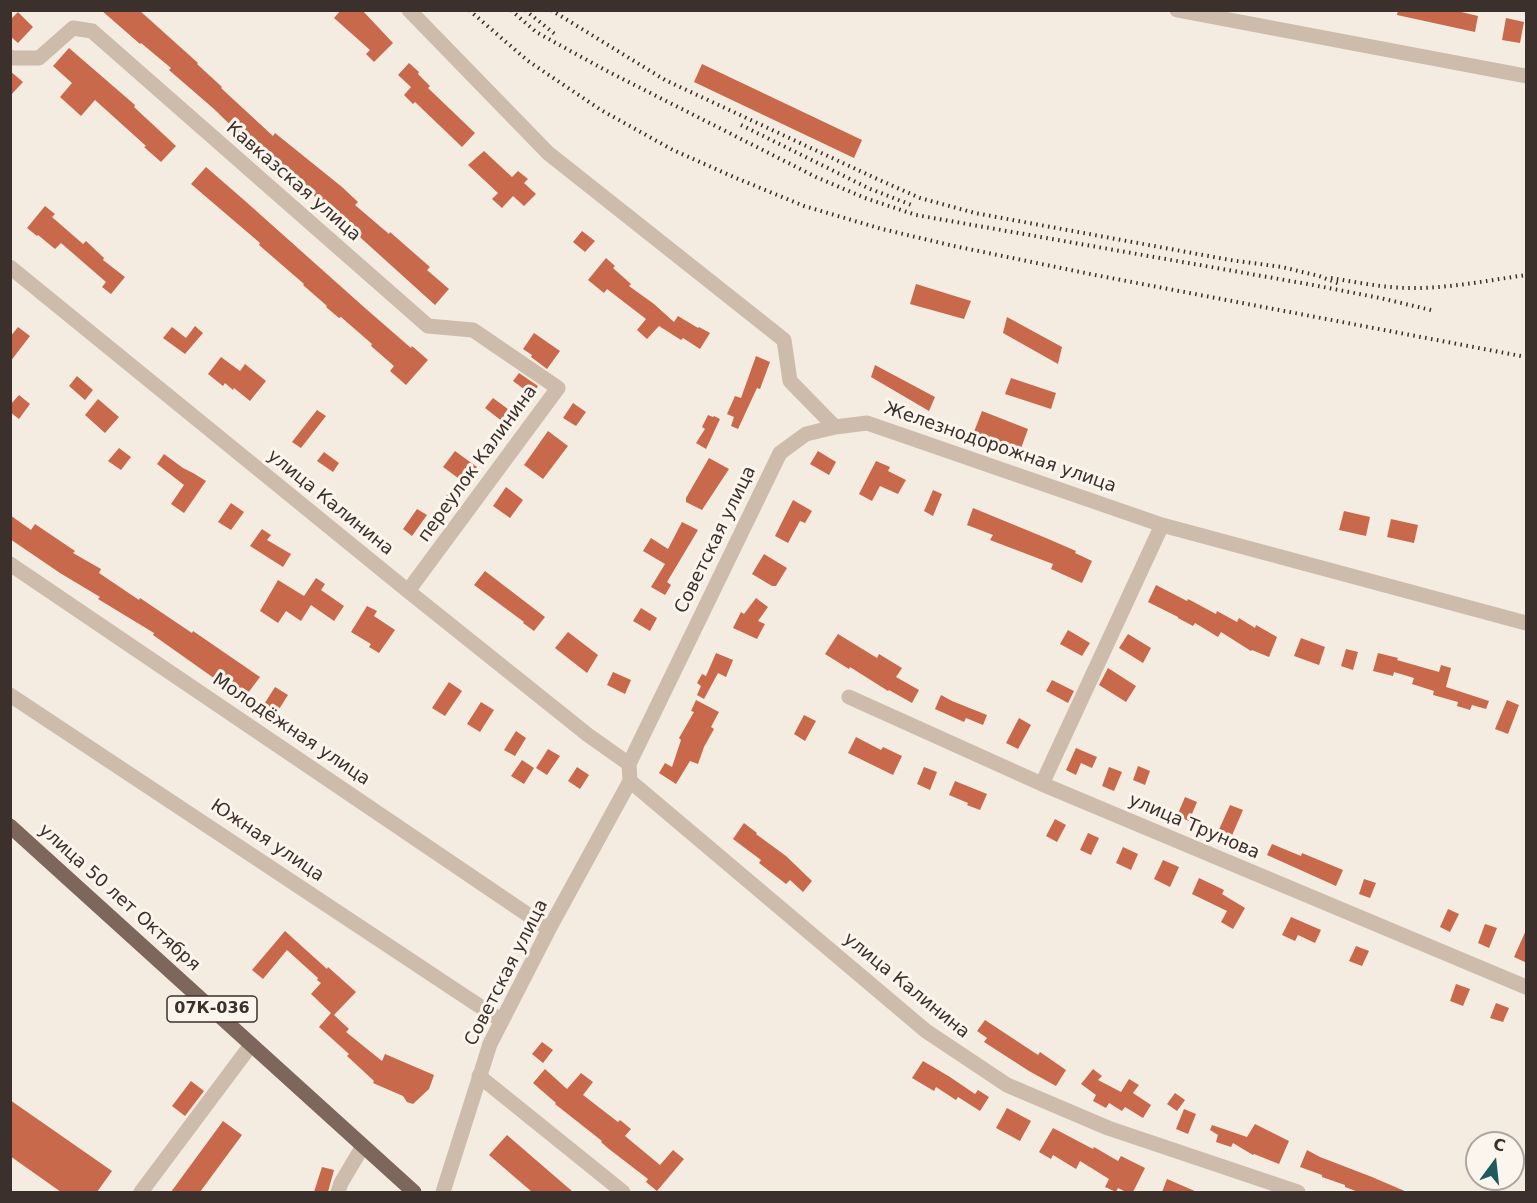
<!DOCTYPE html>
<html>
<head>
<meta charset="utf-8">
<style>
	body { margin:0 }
	#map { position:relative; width:1537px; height:1203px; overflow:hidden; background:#f4ebe1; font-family:"DejaVu Sans",sans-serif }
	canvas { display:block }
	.frame { position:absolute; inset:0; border:12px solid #3b302b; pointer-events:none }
	.north { position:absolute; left:1465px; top:1131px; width:60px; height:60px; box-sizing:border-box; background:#fbf5ee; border:2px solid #aea6a0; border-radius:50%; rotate:15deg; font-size:16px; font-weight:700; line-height:24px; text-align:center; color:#3b302b }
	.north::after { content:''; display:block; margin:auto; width:21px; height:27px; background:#1f5a5e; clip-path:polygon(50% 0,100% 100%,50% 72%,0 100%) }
</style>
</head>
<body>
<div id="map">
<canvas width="1537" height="1203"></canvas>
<div class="frame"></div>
<div class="north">С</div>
</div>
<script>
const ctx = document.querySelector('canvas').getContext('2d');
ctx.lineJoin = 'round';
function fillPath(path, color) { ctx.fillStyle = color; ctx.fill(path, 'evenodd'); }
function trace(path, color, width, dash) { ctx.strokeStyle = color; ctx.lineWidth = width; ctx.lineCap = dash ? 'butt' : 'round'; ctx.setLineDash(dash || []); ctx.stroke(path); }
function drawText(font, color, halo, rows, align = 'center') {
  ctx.font = font + ' "DejaVu Sans",sans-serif'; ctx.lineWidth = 6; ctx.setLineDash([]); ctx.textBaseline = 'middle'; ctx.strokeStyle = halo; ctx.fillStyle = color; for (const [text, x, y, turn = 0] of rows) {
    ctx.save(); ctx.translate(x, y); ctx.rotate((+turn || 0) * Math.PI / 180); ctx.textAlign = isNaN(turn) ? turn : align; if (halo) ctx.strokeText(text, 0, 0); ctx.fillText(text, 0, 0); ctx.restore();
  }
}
fillPath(new Path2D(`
	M101 10H139L198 63 197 64 222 87 221 88 273 136 275 133 342 187 358 202 355 205 389 234 390 232 430 267 427 270 449 289 435 305 320 201 254 144 252 146 214 109 169 70 171 68 141 43 140 44Z
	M341 10H362L393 43 374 62 366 54 370 50 334 18Z
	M1398 10H1453L1478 16 1475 32 1397 15Z
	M18 12 33 27 18 43 10 36V20Z
	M1506 18 1524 22 1520 43 1502 40Z
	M69 48 135 105 134 107 176 146 161 162 144 147 146 146 95 100 81 116 60 97 72 83 53 66Z
	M409 63 419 72 418 74 430 86 428 88 475 133 462 147 415 102 413 104 404 95 411 87 398 75Z
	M702 64 862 140 854 158 694 82Z
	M10 71 23 82 10 96Z
	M484 151 512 177 518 171 528 179 524 183 536 194 524 206 513 196 502 208 492 199 498 193 468 165Z
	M206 167 244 200 365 308 411 348 412 346 428 360 406 385 390 371 394 366 371 346 372 344 341 317 339 318 326 307 327 306 303 285 304 284 259 245 260 243 191 184Z
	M45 206 55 214 52 217 83 244 86 241 104 258 103 260 125 277 111 294 102 287 106 282 61 243 55 249 38 235 37 236 27 228Z
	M582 231 595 241 585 252 573 242Z
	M606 258 615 266 613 268 631 284 629 286 654 304 674 322 678 316 698 328 699 327 710 333 700 349 683 338 681 340 659 326 647 339 637 330 646 319 607 289 604 293 588 280Z
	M916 284 971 301 964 319 910 304Z
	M1007 317 1062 347 1058 364 1003 333Z
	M195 326 203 333 185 354 163 338 172 327 186 338Z
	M18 327 30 336 10 362V337Z
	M534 333 560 351 547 369 531 357 532 355 523 349Z
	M756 356 770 362 760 389 757 388 738 429 731 426 734 417 727 414 735 396 741 398Z
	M221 357 240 371 245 364 266 381 250 401 234 388 233 390 225 383 223 386 208 374Z
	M875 365 935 397 929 411 871 377Z
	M519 373 538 386 532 395 513 381Z
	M77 376 93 390 85 400 69 386Z
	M1011 378 1056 393 1051 409 1005 394Z
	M19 395 30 404 19 419 10 412V405Z
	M493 398 516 415 507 425 485 408Z
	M98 399 119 417 105 433 85 415Z
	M573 403 586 412 576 426 563 418Z
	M317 410 326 416 301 448 292 442Z
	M982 411 1028 429 1019 454 972 437Z
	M708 415 713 417 714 416 720 419 706 449 696 443 705 429 702 427Z
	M548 431 568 446 543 479 524 465Z
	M119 448 131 457 121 470 108 461Z
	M455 451 477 467 465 483 443 467Z
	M818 451 836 462 829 475 810 464Z
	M324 452 339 463 333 472 317 461Z
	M164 454 183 468 193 473 206 481 184 513 171 504 184 485 157 464Z
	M709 458 729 469 702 510 686 502V498Z
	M876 461 890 467 888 471 906 480 898 494 880 486 872 501 859 494Z
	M506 487 523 500 510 518 493 506Z
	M450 490 461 498 452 509 442 502Z
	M933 490 942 494 933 516 924 511Z
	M793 500 812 511 805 523 800 521 788 543 775 536Z
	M231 503 244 512 231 530 218 522Z
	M973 508 1046 538 1076 551 1075 553 1092 561 1082 583 1051 569 1053 564 990 540 993 535 967 525Z
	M417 509 427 515 412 536 403 529Z
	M1344 511 1370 517 1366 536 1339 530Z
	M10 515 31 530 35 524 75 551 73 553 101 569 99 573 139 600 140 598 192 633 193 631 260 677 245 697 220 678 218 681 153 635 154 633 98 599 100 597 60 573 10 539Z
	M1391 519 1418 525 1414 543 1387 537Z
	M682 522 698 530 667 582 671 585 665 595 651 587 665 564 643 551 651 538 668 549Z
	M262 529 271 535 267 540 291 554 283 567 250 546Z
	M764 554 787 568 776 586H772L752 574Z
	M485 571 545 617 534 631 523 623 524 622 474 585Z
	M316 578 325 584 321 590 344 606 334 621 311 605 301 621 286 611 278 623 260 611 278 580 304 596Z
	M1156 585 1187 601 1188 599 1216 614 1217 611 1237 622 1239 618 1255 628 1256 625 1277 637 1269 657 1252 650 1251 651 1221 632 1218 637 1195 623 1193 626 1178 618V617L1148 602Z
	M756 598 768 607 758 621 765 624 757 639 733 628 741 612 744 614Z
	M367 606 377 611 374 616 395 630 379 653 369 647 371 644 351 632Z
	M641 608 657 618 650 631 633 621Z
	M1068 630 1090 643 1082 656 1060 644Z
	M568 632 598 655 587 673 555 648Z
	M838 634 877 658 879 654 902 668 896 677 919 690 912 703 889 690 888 691 850 667 849 669 825 654Z
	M1128 634 1151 648 1143 663 1119 648Z
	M1301 638 1325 647 1319 665 1294 656Z
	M1346 649 1358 652 1353 670 1341 666Z
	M716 653 733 660 726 677 718 673 704 699 697 695 701 686 697 683 702 674 706 676Z
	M1378 653 1398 658 1397 660 1439 672 1441 665 1451 668 1446 687 1489 701 1486 709 1472 705 1470 710 1457 706 1458 702 1433 695 1434 691 1412 684 1414 678 1394 672 1393 676 1373 671Z
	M1108 668 1136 686 1126 702 1099 685Z
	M613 672 631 680 625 694 607 685Z
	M1052 680 1074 691 1068 703 1046 691Z
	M449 682 462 691 445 716 432 708Z
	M275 687 288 695 274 717 261 709Z
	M941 695 952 701 987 715 983 725 966 718 964 722 935 709Z
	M696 700 719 712 711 727 714 729 704 747 698 764 690 761 676 784 659 773 665 763 672 767 681 740 679 738 694 712 691 711Z
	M1507 700 1519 705 1508 734 1495 729Z
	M481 702 494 710 480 732 467 724Z
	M804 715 816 721 805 741 794 734Z
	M1019 718 1031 725 1018 749 1006 743Z
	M516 731 526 738 515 756 504 750Z
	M856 737 881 750 883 747 902 756 893 775 848 753Z
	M1076 748 1097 757 1092 768 1081 763 1076 775 1066 770Z
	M548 749 560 756 547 775 536 768Z
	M522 760 534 768 524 784 511 776Z
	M1138 766 1150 771 1145 785 1133 780Z
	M577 767 589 775 580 789 568 781Z
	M924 767 937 772 930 790 917 784Z
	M1109 767 1122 772 1114 791 1102 786Z
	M955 781 987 794 980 810 967 805 968 803 949 795Z
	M1185 797 1197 802 1189 821 1177 816Z
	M1230 805 1243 810 1230 840 1217 834Z
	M1055 819 1066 825 1057 842 1046 836Z
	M744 823 757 833 756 834 786 856 812 881 803 892 790 880 786 884 759 863 761 860 733 839Z
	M1088 833 1099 838 1091 855 1080 850Z
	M1272 844 1301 856 1302 853 1343 870 1336 886 1267 855Z
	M1123 847 1138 854 1131 870 1116 863Z
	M1163 860 1179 867 1170 887 1154 879Z
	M1199 878 1224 890 1222 894 1245 908 1233 929 1221 922 1227 911 1192 894Z
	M1364 879 1376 883 1370 898 1359 894Z
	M1448 909 1459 914 1450 932 1440 927Z
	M1291 917 1321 930 1315 943 1298 935 1295 941 1282 935Z
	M1485 924 1497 928 1489 948 1478 943Z
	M1527 928V963L1514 957Z
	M285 931 327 969 328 967 356 992 334 1015 349 1029 346 1032 382 1061 385 1054 434 1075 429 1089 413 1104 407 1102 403 1096 373 1083 374 1081 347 1056 349 1054 319 1027 331 1013 311 994 321 983 317 980 318 978 287 950 263 979 252 970Z
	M1356 946 1369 951 1362 966 1349 961Z
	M1456 984 1470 989 1463 1006 1450 1001Z
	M1496 1003 1509 1008 1503 1022 1490 1018Z
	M985 1020 1038 1055 1040 1052 1066 1070 1056 1086 1029 1071 984 1042 987 1038 977 1031Z
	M542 1042 553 1050 543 1063 532 1054Z
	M923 1061 950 1077 975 1094 978 1090 989 1097 980 1111 958 1097 956 1100 936 1087 934 1091 912 1078Z
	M545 1069 567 1089 581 1073 593 1082 583 1095 618 1122 620 1120 631 1129 625 1136 660 1165 673 1150 684 1159 657 1191 646 1182 648 1179 609 1149 601 1142 602 1141 555 1104 556 1103 533 1083Z
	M1093 1069 1102 1076 1098 1080 1121 1092 1129 1079 1139 1085 1133 1093 1151 1105 1143 1118 1125 1107 1122 1111 1109 1103 1106 1108 1093 1101 1096 1095 1081 1084Z
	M191 1081 204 1091 185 1116 172 1106Z
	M1175 1093 1185 1100 1177 1111 1167 1104Z
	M10 1100 112 1171 97 1192H61L10 1156Z
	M1007 1108 1031 1121 1020 1141 996 1128Z
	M1184 1109 1196 1114 1188 1134 1176 1129Z
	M223 1121 242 1135 200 1192H171Z
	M1255 1124 1289 1141 1279 1164 1254 1154 1253 1155 1233 1143 1231 1147 1216 1142 1218 1135 1210 1130 1212 1125 1247 1137Z
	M1053 1128 1093 1149 1094 1147 1118 1161 1121 1156 1145 1168 1133 1192H1126L1118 1188 1116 1192 1105 1187 1109 1179 1080 1161 1076 1169 1053 1155 1051 1159 1039 1152Z
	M507 1135 573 1192H532L489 1155Z
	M1307 1150 1320 1157 1372 1177 1407 1192H1358L1345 1187V1185L1322 1177V1175L1300 1167Z
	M322 1167 334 1170 328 1192H314Z
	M1167 1179 1197 1192H1162Z`), '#c8694b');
trace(new Path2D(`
	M409 10 548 153 784 340 790 381 835 427
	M1177 10 1526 76
	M10 57 12 58H39L73 28 92 31 428 326 473 330 558 388 408 591
	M10 267 408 591 588 735 629 764
	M10 564 549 929
	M10 695 502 1021
	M849 697 1042 784 1526 987
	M630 781 629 764 780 453 806 434 835 427 867 423 1162 525 1526 623
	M630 781 926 1031 1007 1085 1108 1128 1298 1192
	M1042 784 1162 525
	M479 1076 623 1192
	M141 1192 251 1045
	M338 1192 341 1183 363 1146
	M443 1192 490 1044 549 929 630 781`), '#cdbbac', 15);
trace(new Path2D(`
	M10 826 414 1192`), '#7d675c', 15);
trace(new Path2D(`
	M469 10 528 61 601 110 673 150 736 178 804 206 882 229 954 246 1095 275 1526 357
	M511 10 536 32 605 70 816 177 865 198 916 215 1313 285 1380 298 1435 311
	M525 10 556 35
	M551 10 665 80 875 178 920 198 975 213 1230 260 1282 267 1319 276 1340 284
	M741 125 868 188 914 206
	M1331 278C1360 283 1390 289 1420 288 1456 287 1491 280 1526 275`), '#3b302b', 4, [1.5, 4.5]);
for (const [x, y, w] of [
	[212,1009,90]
]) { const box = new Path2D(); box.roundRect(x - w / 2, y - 13, w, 26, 4.5); ctx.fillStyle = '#fbf5ee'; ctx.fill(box); trace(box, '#3b302b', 1.5); }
drawText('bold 16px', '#3b302b', null, [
	["07К-036",212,1009]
]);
drawText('18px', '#3b302b', '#fbf5ee', [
	["Кавказская улица",293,182,41],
	["Железнодорожная улица",1000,448,19],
	["переулок Калинина",478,464,-54],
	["улица Калинина",330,503,39],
	["Советская улица",716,540,-64],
	["Молодёжная улица",291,730,34],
	["улица Трунова",1194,827,23],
	["Южная улица",267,841,34],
	["улица 50 лет Октября",119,898,42],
	["Советская улица",507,973,-63],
	["улица Калинина",906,986,39]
]);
</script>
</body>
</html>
